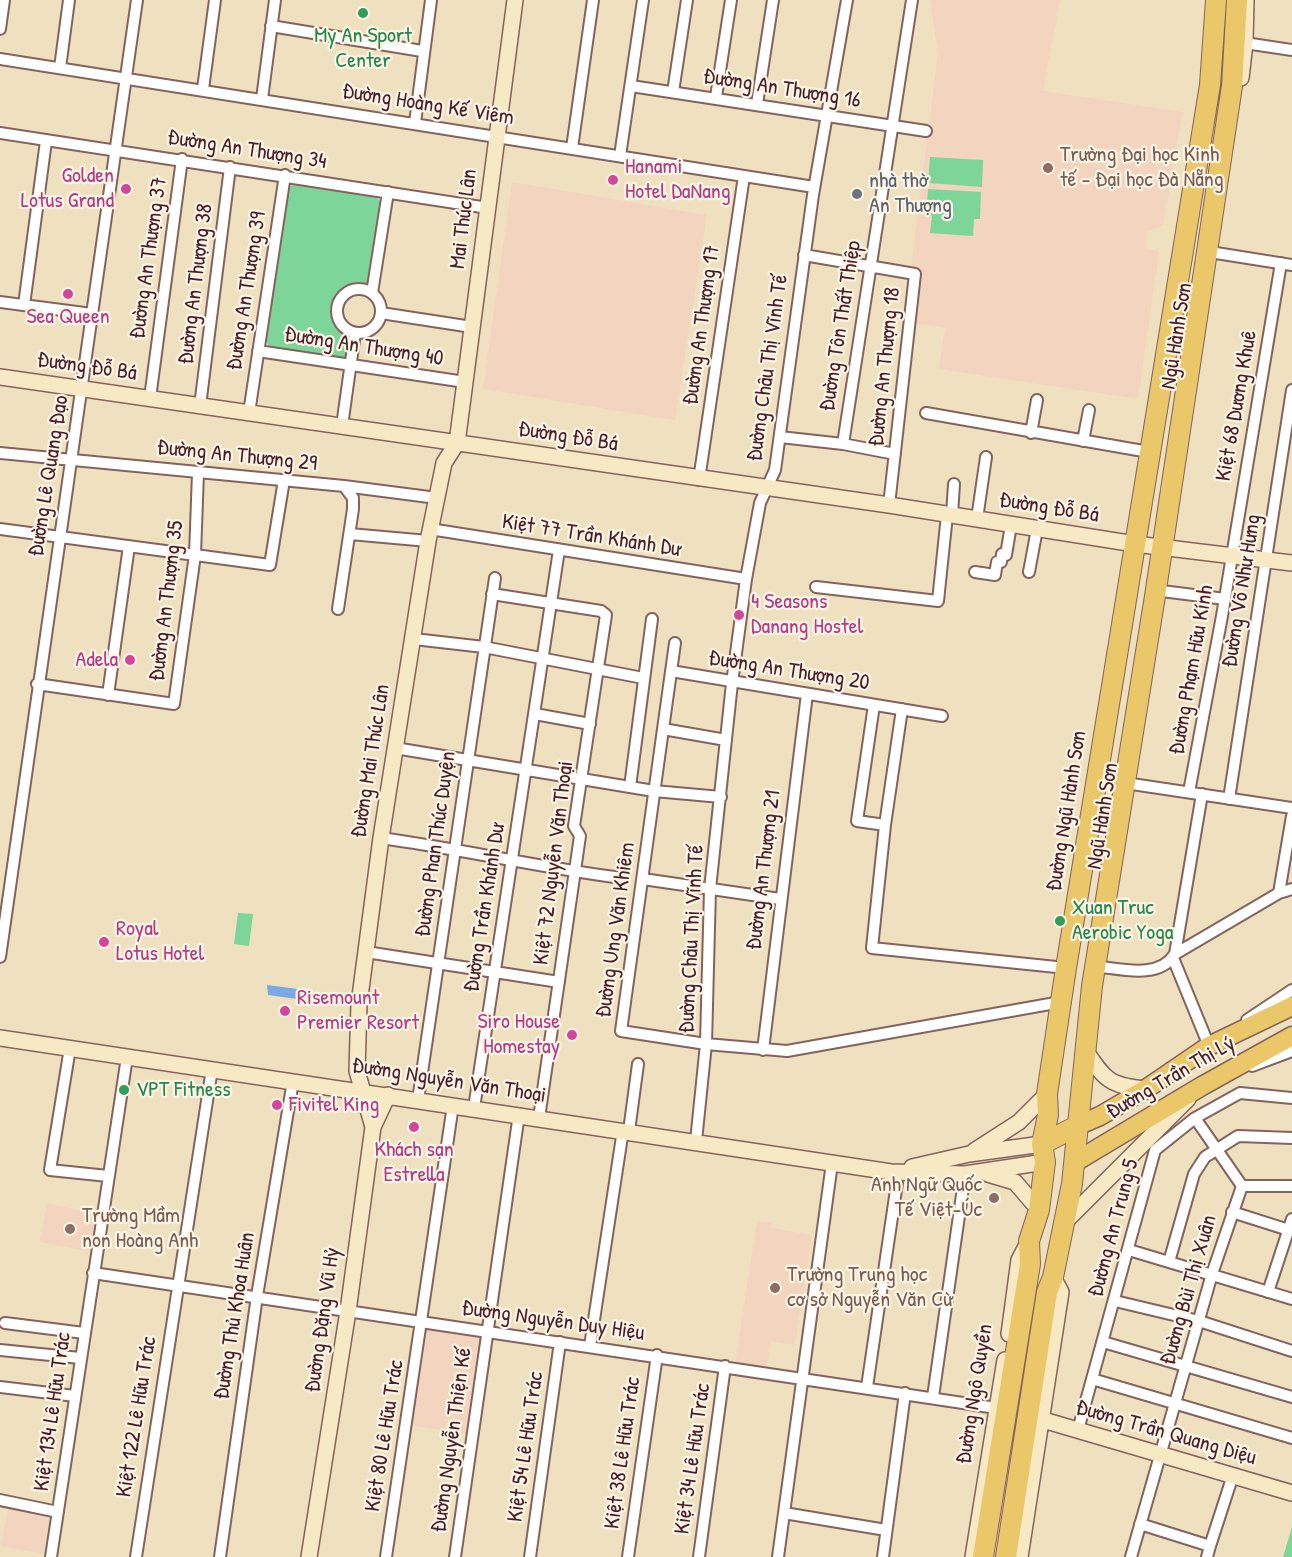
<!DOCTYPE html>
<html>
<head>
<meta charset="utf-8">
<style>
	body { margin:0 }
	canvas { display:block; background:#efe0c0 }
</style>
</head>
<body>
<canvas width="1292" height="1557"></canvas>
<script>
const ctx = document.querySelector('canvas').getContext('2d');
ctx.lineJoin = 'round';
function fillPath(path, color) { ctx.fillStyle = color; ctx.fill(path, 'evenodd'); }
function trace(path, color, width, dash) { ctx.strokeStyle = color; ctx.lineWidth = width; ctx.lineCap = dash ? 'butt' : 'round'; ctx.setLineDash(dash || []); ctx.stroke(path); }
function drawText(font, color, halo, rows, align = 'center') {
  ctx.font = font + ' "Patrick Hand",sans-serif'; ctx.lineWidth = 4.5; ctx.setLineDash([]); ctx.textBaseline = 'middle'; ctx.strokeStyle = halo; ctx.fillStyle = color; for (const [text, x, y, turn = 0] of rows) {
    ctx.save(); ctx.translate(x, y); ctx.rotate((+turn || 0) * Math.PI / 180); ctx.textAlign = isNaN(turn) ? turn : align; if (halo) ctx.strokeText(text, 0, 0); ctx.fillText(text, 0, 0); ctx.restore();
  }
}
fillPath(new Path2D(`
	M930 0H1060L1043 91 1183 112 1163 225 1147 232 1145 247 1159 252 1138 399 939 369 945 328 904 322 938 54Z
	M512 182 707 215 675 420 483 389Z
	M47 1203 99 1215 92 1252 40 1242Z
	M757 1221 772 1223 771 1228 812 1235 795 1345 771 1341 766 1369 735 1364Z
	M424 1329 479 1337 466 1434 409 1425Z
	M9 1505 50 1512 44 1554 1 1546Z`), '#f3d4bf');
fillPath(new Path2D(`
	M930 157 983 160 982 187 928 183Z
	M297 183 375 196 380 201 371 282C364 285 355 284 348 287 321 299 336 325 349 340L348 354 342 360 270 347 264 339 289 187Z
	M928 189 981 192 980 219H974L973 236 930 233 932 216 926 215Z
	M238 913 253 914 249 946 234 944Z
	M1292 1527V1557H1283Z`), '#7ed59a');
fillPath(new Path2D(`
	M267 985 298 989 297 999 268 995Z`), '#79aae4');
const street = new Path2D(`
	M271 26 422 51
	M0 29 4 0
	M1245 43 1292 50
	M0 59 814 187
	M60 68 69 0
	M631 86 926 131
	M203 89 215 0
	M673 92 687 0
	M716 97 731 0
	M262 99 275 0
	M757 104 773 0
	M415 123 431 0
	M0 133 488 208
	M572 148 593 0
	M620 156 643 0
	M1216 253 1292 265
	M804 255 915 274 889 505
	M337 311a22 22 0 1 1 44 0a22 22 0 1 1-44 0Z
	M372 293 388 192
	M0 302 92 314
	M24 305 46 141
	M381 313 472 327
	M258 351 465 382
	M150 398 182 159
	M200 406 230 167
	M249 413 285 175
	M926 413 1149 452
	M342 426 355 333
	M1031 433 1037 400
	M780 437 843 444 895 454
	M1083 441 1089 410
	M843 444 912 0
	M0 453 344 486 353 498V509L338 609
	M699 480 744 176
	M344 486 437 498
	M952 515 954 484
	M977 519 986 457
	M0 529 270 565 284 480
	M430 529 746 579
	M350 534 428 541
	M975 572 995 575 997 562H1001L1002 554 1006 555 1011 525
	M1029 572 1037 529
	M816 587 938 601 947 515
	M1162 591 1225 599
	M492 594 601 611 606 615 574 826 580 836 539 1118
	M414 639 484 647 643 678
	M675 643 621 1031 706 1044 787 1051 1061 1002
	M671 671 942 716
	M37 684 174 704 195 555 198 473
	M108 695 129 546
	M874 705 857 821 885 825
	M902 709 885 825 872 948 1066 968
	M535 714 590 724
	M663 729 726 740
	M395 748 654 791 721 797
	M1132 784 1292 808
	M630 787 652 619
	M1189 792 1222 616 1281 263
	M1229 799 1292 390
	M381 838C462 849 541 868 622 878
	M643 879 780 899
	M1279 893 1292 816
	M366 952 559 982
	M1175 954 1202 794
	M0 957 137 0
	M1173 958 1209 1046 1212 1044
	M1102 967C1126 970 1160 978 1175 954L1279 893 1292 889
	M1247 1020 1292 990
	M70 1048 50 1170 108 1176
	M763 1050 807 694
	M1252 1066 1292 1051
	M418 1100 495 578
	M474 1108 559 550
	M1195 1118 1242 1186
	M629 1131 638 1064
	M696 1141 706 1044 710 889 732 683 746 579 760 503 775 470 813 195 847 0
	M1242 1186H1292
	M1232 1212 1292 1231
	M1129 1250 1292 1299
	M1169 1262 1194 1174 1205 1157 1238 1136 1292 1138
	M93 1273 1003 1409
	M1268 1292 1292 1219
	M1115 1301 1199 1321 1292 1351
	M5 1323 84 1333
	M1103 1342 1292 1397
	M590 1346 623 1130
	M0 1350 80 1358
	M1092 1379 1292 1438
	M0 1387 75 1396
	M867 1387 897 1183 891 1172
	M933 1397 965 1174
	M1078 1430 1155 1150 1195 1118 1240 1093 1292 1098
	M0 1500 58 1512
	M784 1513 886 1530
	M1140 1524 1210 1546 1207 1557
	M1210 1546 1233 1475
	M51 1557 127 1057
	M136 1557 212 1069
	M220 1557 257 1296 293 1081
	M386 1557 453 1105
	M455 1557 519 1114
	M530 1557 560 1342
	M628 1557 657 1355
	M699 1557 725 1366
	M778 1557 832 1163
	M883 1557 905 1393
	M1131 1557 1212 1274 1242 1186`);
const secondary = new Path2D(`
	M1241 78 1245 43 1246 0
	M0 377 889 505 1135 544 1292 563
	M0 1038 891 1172 965 1174 1045 1162
	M1085 1050C1105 1080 1110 1086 1146 1089
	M373 1127 388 1095
	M974 1151 1019 1122 1047 1094
	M912 1167 969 1154 1042 1144
	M988 1174 1015 1182 1039 1210
	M1065 1222 1188 1099
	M1009 1334 1019 1260 1029 1241
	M1033 1417 1292 1493
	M309 1557 348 1311 373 1127 357 1071 359 1004 381 838 428 541 444 463 457 443 515 0
	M973 1557 1005 1360
	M1020 1557 1061 1292 1053 1277`);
const primary = new Path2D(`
	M1079 1125 1100 1116 1146 1089 1209 1046 1292 1006
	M1075 1162 1202 1086 1292 1036`);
const highway = new Path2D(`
	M1042 1144 1079 1125
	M983 1557 1030 1264 1029 1241 1039 1210 1045 1162 1042 1144 1048 1115 1047 1094 1066 968 1210 85 1216 0
	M1006 1557 1047 1292 1053 1277 1072 1184 1092 986 1155 596 1232 86 1237 0`);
trace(street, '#84635f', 14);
trace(secondary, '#84635f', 18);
trace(primary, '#84635f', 21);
trace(highway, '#84635f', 22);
trace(street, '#fff', 10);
trace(secondary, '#f7e9c3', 15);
trace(primary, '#eac769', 18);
trace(highway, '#eac769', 20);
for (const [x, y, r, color] of [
	[363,13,6,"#2e9e5b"],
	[1048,168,6,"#8d6e63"],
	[613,180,6,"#d1479c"],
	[126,189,6,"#d1479c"],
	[857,194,6,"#6b7280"],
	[68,294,6,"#d1479c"],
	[739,615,6,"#d1479c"],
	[130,660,6,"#d1479c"],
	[1060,921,6,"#2e9e5b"],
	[104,942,6,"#d1479c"],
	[285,1011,6,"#d1479c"],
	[572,1035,6,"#d1479c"],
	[124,1090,6,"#2e9e5b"],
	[277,1105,6,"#d1479c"],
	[414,1127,6,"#d1479c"],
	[994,1198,6,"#8d6e63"],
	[70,1229,6,"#8d6e63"],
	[775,1288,6,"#8d6e63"]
]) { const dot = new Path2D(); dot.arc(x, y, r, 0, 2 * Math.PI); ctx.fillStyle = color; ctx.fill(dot); trace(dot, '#fcf5e5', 2); }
drawText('22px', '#27864d', '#fcf5e5', [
	["My An Sport",363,36,"center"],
	["Center",363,61,"center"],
	["Xuan Truc",1072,908],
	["Aerobic Yoga",1072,933],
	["VPT Fitness",136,1090]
], 'left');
drawText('22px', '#4a1f2b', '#fcf5e5', [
	["Đường An Thượng 16",782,89,9],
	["Đường Hoàng Kế Viêm",428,105,9],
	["Đường An Thượng 34",247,150,9],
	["Mai Thúc Lân",464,219,-83],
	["Đường An Thượng 37",149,258,-82],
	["Đường An Thượng 38",196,284,-83],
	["Đường An Thượng 39",247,291,-81],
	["Đường An Thượng 17",702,325,-82],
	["Đường Tôn Thất Thiệp",841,326,-81],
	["Ngũ Hành Sơn",1177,336,-81],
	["Đường An Thượng 40",364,347,9],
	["Đường Đỗ Bá",87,367,8],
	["Đường An Thượng 18",885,367,-84],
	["Đường Châu Thị Vĩnh Tế",768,368,-82],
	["Kiệt 68 Dương Khuê",1237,406,-80],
	["Đường Đỗ Bá",568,437,9],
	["Đường An Thượng 29",237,456,6],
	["Đường Lê Quang Đạo",49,476,-81],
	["Đường Đỗ Bá",1049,508,9],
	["Kiệt 77 Trần Khánh Dư",591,536,9],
	["Đường Võ Như Hưng",1242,591,-81],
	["Đường An Thượng 35",167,601,-83],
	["Đường Phạm Hữu Kính",1192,670,-80],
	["Đường An Thượng 20",789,671,9],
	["Đường Mai Thúc Lân",371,761,-81],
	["Đường Ngũ Hành Sơn",1067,811,-81],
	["Ngũ Hành Sơn",1103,816,-81],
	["Đường Phan Thúc Duyện",436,844,-82],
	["Kiệt 72 Nguyễn Văn Thoại",554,863,-83],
	["Đường An Thượng 21",764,870,-83],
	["Đường Trần Khánh Dư",485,908,-81],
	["Đường Ung Văn Khiêm",616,930,-82],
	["Đường Châu Thị Vĩnh Tế",692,939,-87],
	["Đường Trần Thị Lý",1171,1078,-30],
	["Đường Nguyễn Văn Thoại",449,1081,9],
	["Đường An Trung 5",1114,1228,-75],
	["Đường Bùi Thị Xuân",1189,1290,-74],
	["Đường Thủ Khoa Huân",235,1316,-81],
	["Đường Đặng Vũ Hỷ",323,1320,-82],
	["Đường Nguyễn Duy Hiệu",553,1321,8],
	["Đường Ngô Quyền",975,1394,-81],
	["Kiệt 134 Lê Hữu Trác",53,1412,-82],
	["Kiệt 122 Lê Hữu Trác",137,1417,-81],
	["Đường Trần Quang Diệu",1166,1433,16],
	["Kiệt 80 Lê Hữu Trác",385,1436,-81],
	["Đường Nguyễn Thiện Kế",452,1440,-82],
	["Kiệt 54 Lê Hữu Trác",526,1447,-82],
	["Kiệt 38 Lê Hữu Trác",623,1453,-82],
	["Kiệt 34 Lê Hữu Trác",693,1459,-82]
]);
drawText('22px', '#785e54', '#fcf5e5', [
	["Trường Đại học Kinh",1060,155],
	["tế - Đại học Đà Nẵng",1060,180],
	["Anh Ngữ Quốc",982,1185,"right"],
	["Tế Việt-Úc",982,1210,"right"],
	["Trường Mầm",82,1216],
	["non Hoàng Anh",82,1241],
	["Trường Trung học",787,1275],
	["cơ sở Nguyễn Văn Cừ",787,1300]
], 'left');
drawText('22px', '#b23c85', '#fcf5e5', [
	["Hanami",625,167],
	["Hotel DaNang",625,192],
	["Golden",114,176,"right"],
	["Lotus Grand",114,201,"right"],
	["Sea Queen",68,317,"center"],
	["4 Seasons",751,602],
	["Danang Hostel",751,627],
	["Adela",118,660,"right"],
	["Royal",116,929],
	["Lotus Hotel",116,954],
	["Risemount",297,998],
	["Premier Resort",297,1023],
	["Siro House",560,1022,"right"],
	["Homestay",560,1047,"right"],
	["Fivitel King",289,1105],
	["Khách sạn",414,1150,"center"],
	["Estrella",414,1175,"center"]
], 'left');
drawText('22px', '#5b616d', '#fcf5e5', [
	["nhà thờ",869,181],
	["An Thượng",869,206]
], 'left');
</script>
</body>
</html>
